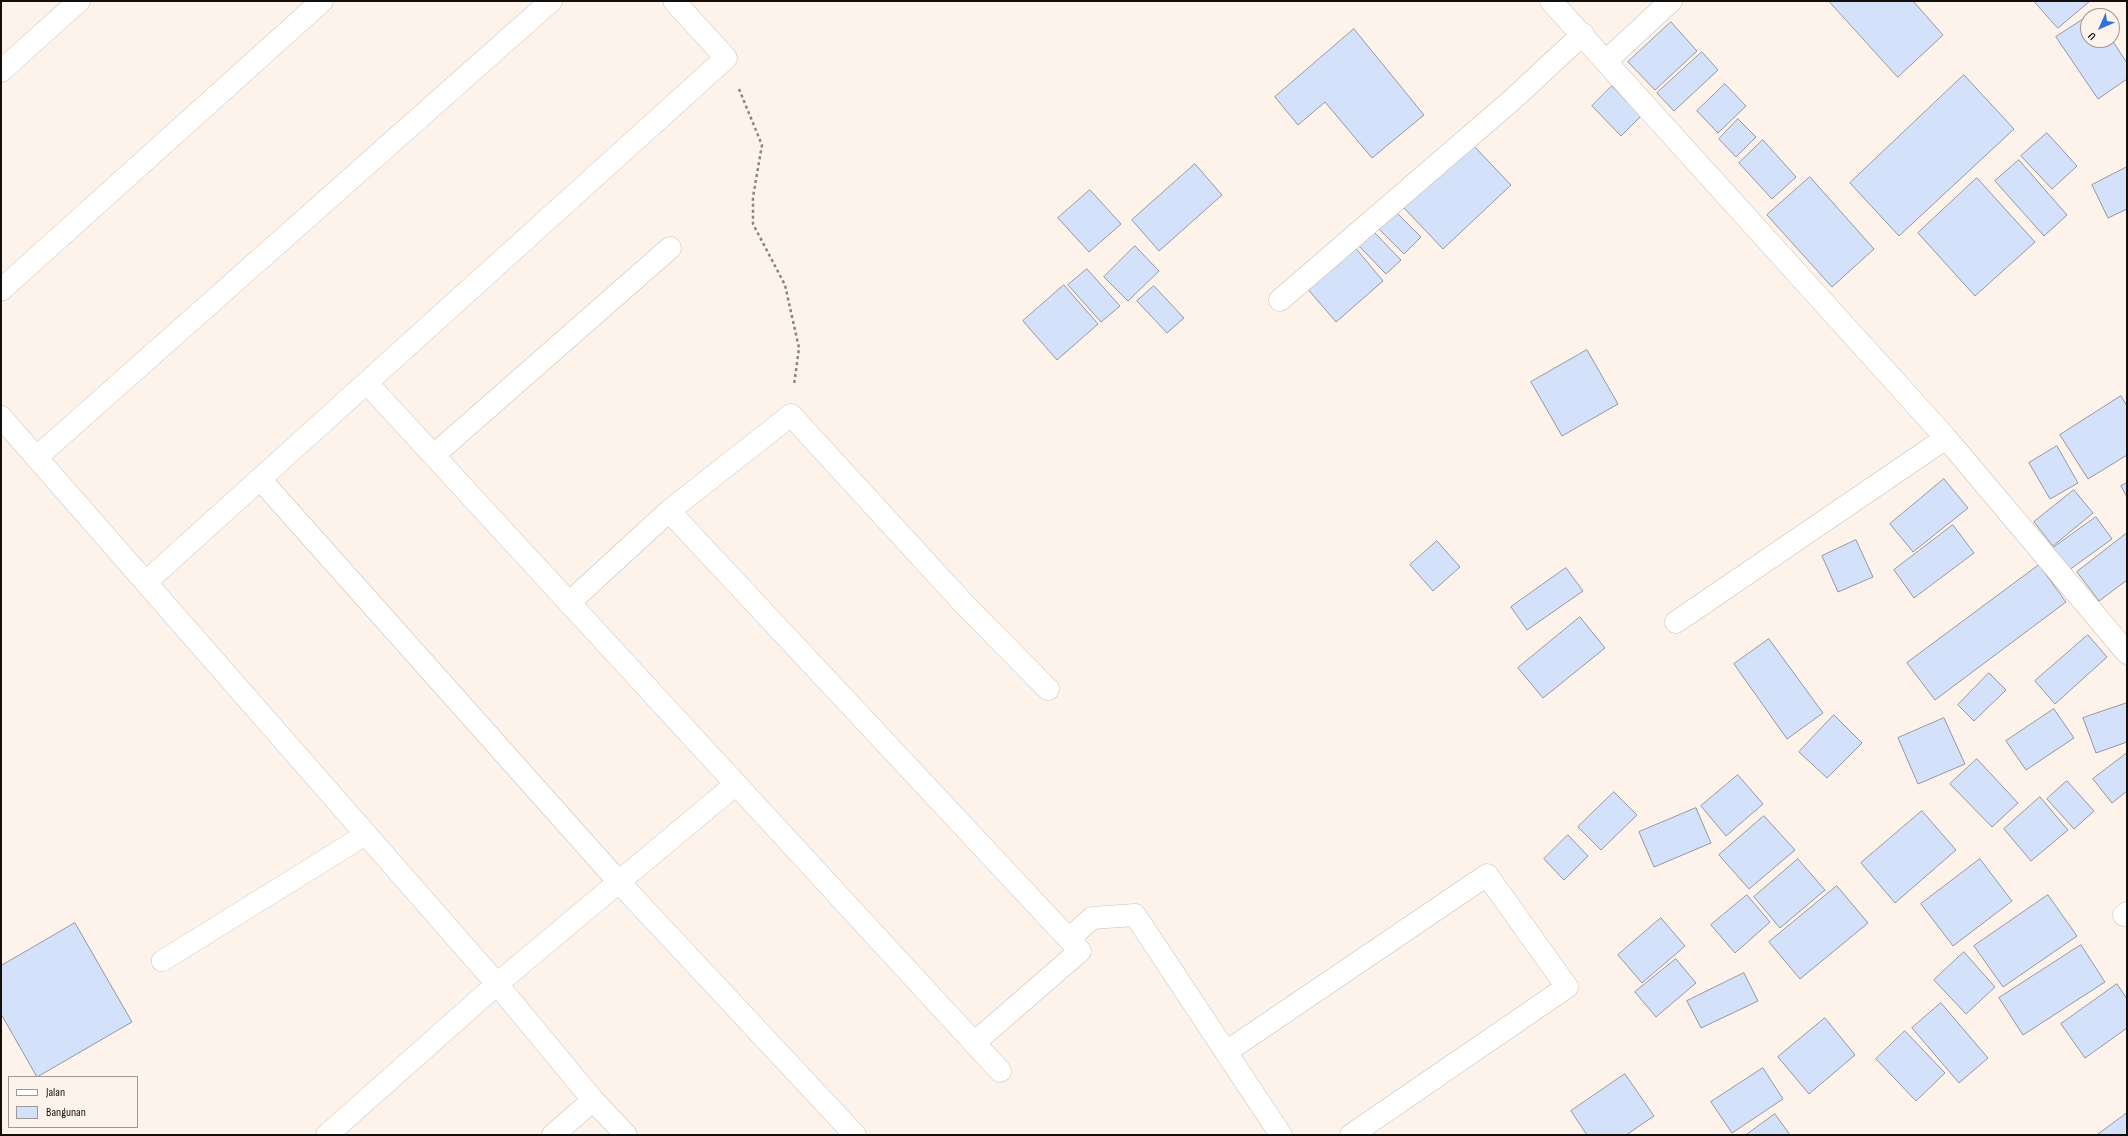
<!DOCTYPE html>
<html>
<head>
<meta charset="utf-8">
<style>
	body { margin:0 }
	#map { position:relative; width:2128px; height:1136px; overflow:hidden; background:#fef3eb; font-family:"Sofia Sans Condensed",sans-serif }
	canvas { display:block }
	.frame { position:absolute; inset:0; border:2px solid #130f0d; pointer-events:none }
	.legend { position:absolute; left:8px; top:1076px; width:130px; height:52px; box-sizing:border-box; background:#fef3eb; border:1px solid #a09892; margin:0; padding:5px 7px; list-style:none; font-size:12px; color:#130f0d }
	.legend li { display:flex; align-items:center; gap:8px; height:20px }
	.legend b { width:20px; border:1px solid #a09892 }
	.north { position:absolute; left:2080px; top:8px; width:40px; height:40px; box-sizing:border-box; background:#fef3eb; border:1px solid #a09892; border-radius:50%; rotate:225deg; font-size:11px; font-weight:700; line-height:16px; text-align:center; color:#130f0d }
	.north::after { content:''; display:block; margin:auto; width:14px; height:18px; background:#3171de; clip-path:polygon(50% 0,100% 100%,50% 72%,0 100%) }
</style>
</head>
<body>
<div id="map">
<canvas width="2128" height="1136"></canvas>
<div class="frame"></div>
<ul class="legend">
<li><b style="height:5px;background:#fff"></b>Jalan</li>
<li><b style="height:11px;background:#d3e2fa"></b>Bangunan</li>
</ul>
<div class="north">U</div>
</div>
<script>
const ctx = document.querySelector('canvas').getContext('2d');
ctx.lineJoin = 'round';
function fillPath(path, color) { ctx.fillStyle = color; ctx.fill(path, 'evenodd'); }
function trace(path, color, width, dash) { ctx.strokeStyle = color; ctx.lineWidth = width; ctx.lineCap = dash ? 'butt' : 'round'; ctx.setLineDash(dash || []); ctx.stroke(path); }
const building = new Path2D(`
	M1829 1H1913L1943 35 1898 77Z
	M2034 1H2090L2058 28Z
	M2088 16V40H2112L2127 63V79L2098 99 2056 37Z
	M1671 22 1697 51 1655 90 1628 62Z
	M1354 29 1424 115 1372 158 1325 102 1298 125 1275 97Z
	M1702 52 1718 70 1674 111 1657 93Z
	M1964 75 2014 129 1899 236 1850 183Z
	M1725 84 1746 106 1718 133 1697 111Z
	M1612 86 1641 116 1621 136 1592 106Z
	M1738 119 1756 137 1736 157 1719 139Z
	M2047 133 2077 166 2052 189 2021 156Z
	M1763 140 1796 177 1772 199 1739 163Z
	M1472 144 1511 185 1443 249 1404 208Z
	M2019 160 2067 215 2044 236 1995 181Z
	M1195 164 1222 195 1159 251 1132 220Z
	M2127 167V209L2108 218 2092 185Z
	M1810 177 1874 249 1832 287 1767 215Z
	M1977 178 2035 242 1975 296 1918 233Z
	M1090 190 1121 224 1089 252 1058 218Z
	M1393 209 1421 237 1404 254 1376 226Z
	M1373 231 1401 260 1386 274 1359 246Z
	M1135 246 1159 271 1128 301 1104 277Z
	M1354 246 1383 281 1336 322 1306 287Z
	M1087 269 1120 306 1101 322 1068 285Z
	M1064 285 1098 324 1057 360 1023 321Z
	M1154 286 1184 318 1167 333 1137 301Z
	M1587 350 1618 404 1562 436 1531 382Z
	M2121 396 2127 406V455L2088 479 2060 435Z
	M2057 446 2078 483 2050 499 2029 463Z
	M1944 479 1968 508 1913 552 1890 524Z
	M2127 483V497L2121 486Z
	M2074 490 2093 513 2053 546 2034 522Z
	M2096 517 2112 539 2069 570 2053 548Z
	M1953 525 1974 553 1914 598 1894 570Z
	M2127 533V580L2099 601 2077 572Z
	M1856 540 1873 577 1838 592 1822 556Z
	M1437 541 1460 567 1433 591 1410 565Z
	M2039 565 2066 602 1935 700 1907 663Z
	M1566 568 1583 591 1527 630 1511 607Z
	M1580 617 1605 648 1543 698 1518 668Z
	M2088 635 2107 657 2055 704 2035 681Z
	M1769 639 1823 713 1787 739 1734 664Z
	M1989 673 2006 690 1974 721 1958 705Z
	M2127 703V742L2096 753 2083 718Z
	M2054 709 2074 738 2026 770 2006 741Z
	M1834 715 1862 743 1827 778 1799 752Z
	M1944 718 1965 764 1918 784 1898 738Z
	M2127 753V791L2112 803 2093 779Z
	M1977 759 2018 803 1992 827 1950 784Z
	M1738 775 1763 804 1726 836 1701 806Z
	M2067 781 2094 811 2074 829 2047 799Z
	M1614 792 1637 815 1601 850 1578 827Z
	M2040 797 2068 830 2031 861 2004 829Z
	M1696 808 1711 843 1654 867 1639 832Z
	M1922 811 1956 850 1895 903 1861 863Z
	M1764 816 1795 850 1749 889 1719 855Z
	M1568 835 1588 856 1564 880 1544 859Z
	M1798 859 1825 890 1780 928 1754 897Z
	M1980 859 2012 901 1953 946 1921 904Z
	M1837 886 1868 923 1800 979 1769 942Z
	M1747 895 1770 922 1735 953 1711 925Z
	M2048 895 2077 936 2003 987 1974 946Z
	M1661 918 1685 946 1642 983 1618 955Z
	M75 923 132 1022 37 1077 1 1014V966Z
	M2081 945 2105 982 2023 1035 1999 998Z
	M1964 952 1995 987 1966 1014 1934 980Z
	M1676 959 1696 983 1656 1017 1635 992Z
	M1744 973 1758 1001 1701 1028 1687 1001Z
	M2117 984 2127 999V1028L2085 1058 2061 1024Z
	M1941 1003 1988 1058 1959 1083 1912 1028Z
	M1825 1018 1855 1055 1809 1094 1778 1057Z
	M1905 1031 1945 1073 1916 1101 1876 1059Z
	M1763 1068 1783 1099 1732 1133 1711 1102Z
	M1625 1074 1654 1116 1626 1135H1587L1571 1111Z
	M2127 1113V1135H2097Z
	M1775 1114 1790 1135H1746Z`);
fillPath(building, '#d3e2fa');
trace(building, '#9297a1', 1);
const service = new Path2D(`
	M162 961 365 835`);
const minor = new Path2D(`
	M1551 1 1946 438 2127 653
	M1606 61 1671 1
	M1 71 79 1
	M1 290 322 1
	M1280 300 1512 100 1583 34
	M367 383 1000 1071
	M1 417 497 984 593 1100 626 1135
	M434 455 670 248
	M37 457 551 1
	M260 479 618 881 855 1135
	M669 511 1080 951 974 1043
	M146 582 726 58 674 1
	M570 602 669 511 791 415 965 605 1048 689
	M1676 622 1946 438
	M2124 915 2127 913
	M1069 939 1092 918 1135 915 1281 1135
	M1226 1052 1487 875 1567 987 1351 1135
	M327 1135 497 984 736 784
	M553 1135 593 1100`);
trace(service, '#c9bfb7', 22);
trace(minor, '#c9bfb7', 23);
trace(new Path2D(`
	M739 89 762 145 753 197V224L785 285 799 348 794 385`), '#8b847f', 2.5, [3, 3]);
trace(service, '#fff', 21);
trace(minor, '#fff', 22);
</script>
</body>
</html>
